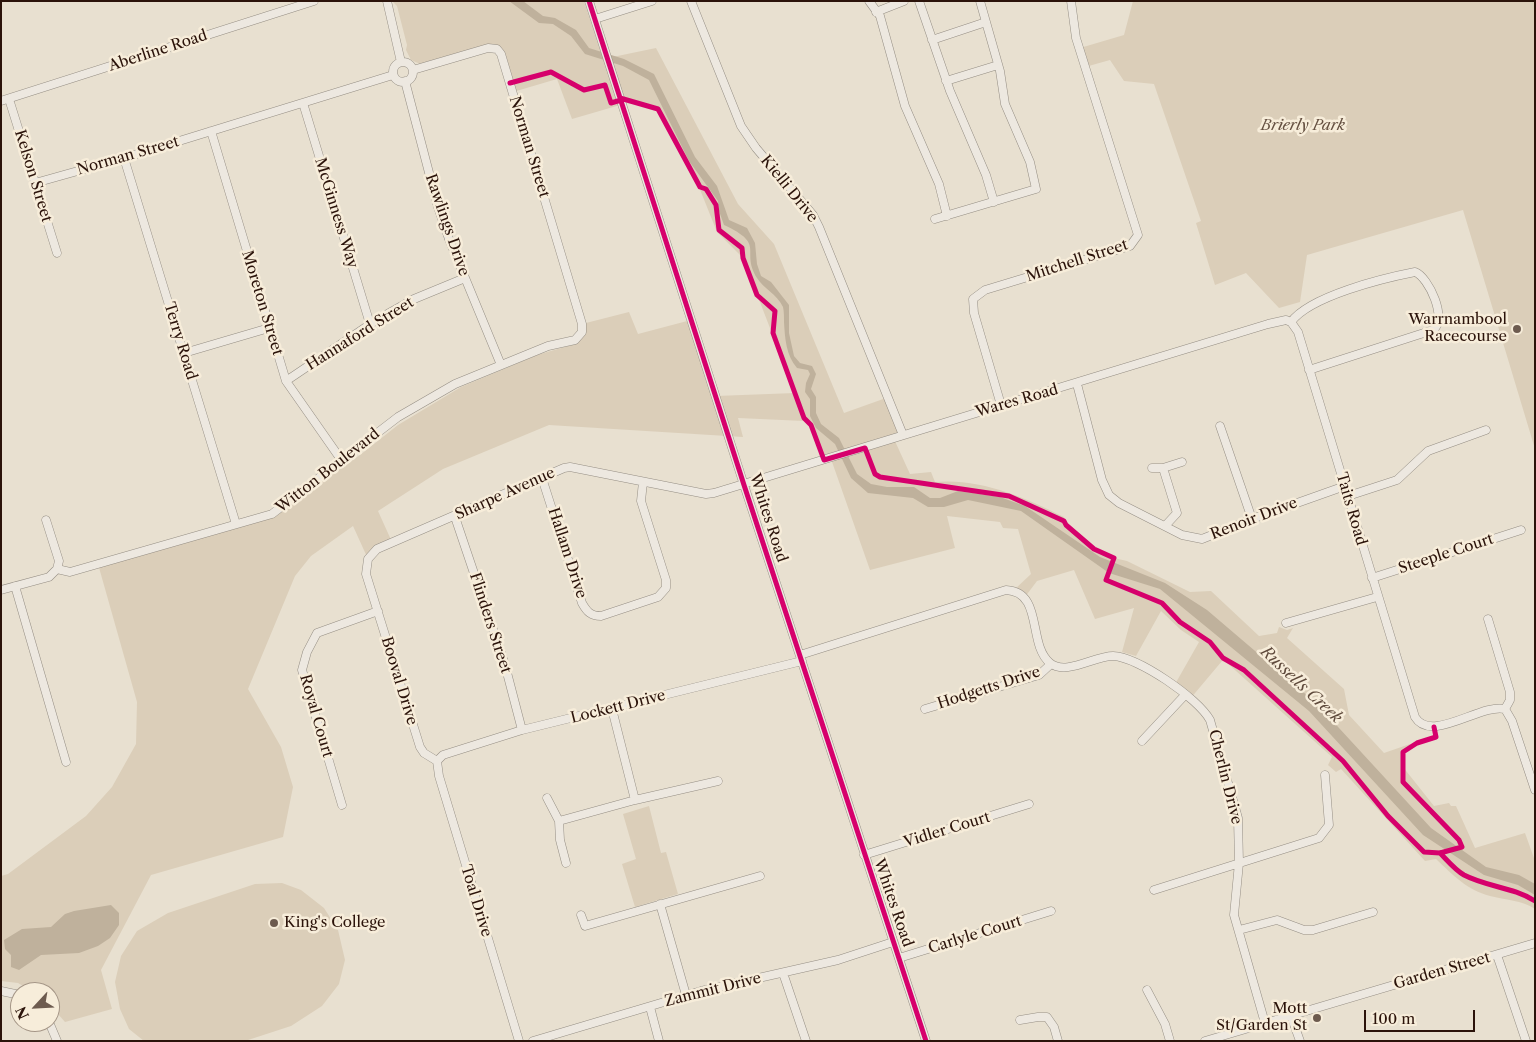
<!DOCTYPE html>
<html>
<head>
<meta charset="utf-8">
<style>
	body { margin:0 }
	#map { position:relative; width:1536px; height:1042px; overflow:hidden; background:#e8e0d0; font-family:"Libre Caslon Text",serif }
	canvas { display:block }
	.frame { position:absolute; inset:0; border:2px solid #2b130a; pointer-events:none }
	.north { position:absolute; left:10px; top:982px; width:50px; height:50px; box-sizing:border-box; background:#f7edda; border:1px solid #a59687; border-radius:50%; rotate:245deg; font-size:14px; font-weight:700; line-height:20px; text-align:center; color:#2b130a }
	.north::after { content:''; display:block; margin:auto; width:18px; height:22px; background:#6d5b4f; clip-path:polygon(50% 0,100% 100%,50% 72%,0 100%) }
	.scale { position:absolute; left:1364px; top:1010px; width:111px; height:22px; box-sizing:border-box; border:2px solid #2b130a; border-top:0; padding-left:6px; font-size:15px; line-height:18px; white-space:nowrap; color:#2b130a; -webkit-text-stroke:4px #f7edda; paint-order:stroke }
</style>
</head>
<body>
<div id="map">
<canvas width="1536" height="1042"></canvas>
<div class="frame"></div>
<div class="north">N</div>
<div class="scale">100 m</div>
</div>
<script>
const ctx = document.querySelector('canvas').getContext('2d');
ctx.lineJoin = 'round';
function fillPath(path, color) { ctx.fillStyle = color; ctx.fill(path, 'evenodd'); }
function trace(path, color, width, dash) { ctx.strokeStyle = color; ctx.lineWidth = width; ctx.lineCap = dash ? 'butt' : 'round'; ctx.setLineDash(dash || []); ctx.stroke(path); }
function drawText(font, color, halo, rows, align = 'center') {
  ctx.font = font + ' "Libre Caslon Text",serif'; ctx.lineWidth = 5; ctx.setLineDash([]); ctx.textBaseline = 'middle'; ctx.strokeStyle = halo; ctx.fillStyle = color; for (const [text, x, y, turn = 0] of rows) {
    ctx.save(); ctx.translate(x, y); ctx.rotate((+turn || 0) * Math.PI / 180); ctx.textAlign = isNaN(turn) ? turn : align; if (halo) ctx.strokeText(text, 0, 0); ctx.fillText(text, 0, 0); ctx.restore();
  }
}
fillPath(new Path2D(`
	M392 1H584L603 59 656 48 738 204 774 244 844 413 886 398 901 436 894 439 910 474 931 472 935 482C980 478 1024 497 1064 517L1066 525 1094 549 1114 558 1127 561 1190 592 1211 591 1259 636 1277 633 1279 627 1287 630 1293 628 1287 638 1344 689 1349 715 1384 753 1410 744 1411 747 1403 752V767L1434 806 1449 803 1451 806H1456L1475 848 1525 833 1535 861V909C1522 900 1505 900 1490 896 1467 890 1453 875 1436 859L1425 861 1341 769 1336 772 1328 765 1332 757 1226 662 1222 661 1190 699 1174 686 1199 642 1181 630 1161 611 1136 656 1122 652 1134 608 1095 619 1074 570 1037 581 1025 597 1014 590 1031 574 1018 529 1003 528 1000 522 947 516 955 548 870 570 831 459 824 460 811 425 804 421 738 418 743 437 549 425 443 469 378 511 392 542 368 559 353 526 311 556 295 576 248 689 281 747 293 787 283 837 151 875 101 970 112 1009 65 1022 50 1005V992H33L18 983 1 981V876L8 874 86 816 112 787 136 744 137 702 98 564 276 512 360 455 398 425 461 387 537 355 575 344 582 324 629 312 638 334 691 320 716 396 795 393 743 258 717 232 699 187 658 109 627 103 572 119 557 79 513 92 499 51 461 52 420 64 411 60 406 50 407 45 397 6Z
	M1133 1H1535V449L1463 210 1307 255 1300 302 1279 308 1246 273 1215 285 1196 223 1201 221 1154 84 1124 81 1110 60 1085 67 1080 48 1124 35Z
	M649 806 661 853 666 852 678 894 635 907 622 864 636 859 623 814Z
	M282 883 301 890 324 908 338 930 345 960 339 984 322 1006 291 1026 245 1041H144L129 1029 120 1009 115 982 121 956 137 931 168 913 255 884Z`), '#dbceb9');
fillPath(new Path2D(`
	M509 1H523L543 16 555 18 576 30 589 48 624 59 654 74 695 157 717 186 729 220 747 228 755 243 757 264 761 276 771 282 789 305V333L794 356 800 363 812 366 816 374 811 389 816 397V413L821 424 839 438 857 474 871 484 887 487H914L930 498H940L958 491 1000 497 1025 506 1100 557 1165 583 1207 610 1316 703 1431 828 1486 867 1519 875 1535 884V895L1518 885 1484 875 1423 835 1309 711 1160 589 1109 573 1021 511 968 500 944 507H928L913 498 868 493 851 478 835 444 816 428 810 416V399L805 392 806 383 810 374 808 370 797 368C786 355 785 339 784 322 784 317 784 311 783 307 777 294 763 288 757 278 740 250 767 245 724 225L719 211 718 201 689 161 649 80 623 66 585 54 571 36 553 24 539 23Z
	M111 905 119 913V925L110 938 98 946 79 953 41 955 19 970 11 967V955L5 949 4 940 22 929 51 927 65 914 74 911Z`), '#bfb19c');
const minor = new Path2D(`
	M387 1 401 62
	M589 1 744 485 926 1041
	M691 1 741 126 756 148 813 215 819 227 903 435
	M869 1 880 16 905 106 939 184 947 216
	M919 1 950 91 986 175 994 202
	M876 12 904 1
	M595 19 652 1
	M932 40 986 22
	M393 72a10 10 0 1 1 20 0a10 10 0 1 1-20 0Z
	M405 81 438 207 449 239 501 365
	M946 81 998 65
	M9 99 57 253
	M1 101 314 1
	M303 103 370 324
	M211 131 286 381 342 461
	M124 158 236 524
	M35 183 124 158 393 75
	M935 219 1036 189 1030 162 1005 104 1000 71 980 1
	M1291 322 1298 332 1415 717C1431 744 1481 703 1505 709
	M1291 322C1310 296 1384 278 1415 272 1429 277 1448 320 1433 330L1309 370
	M184 353 269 328
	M286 381 375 321 414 299 465 278
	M1077 384 1102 480 1109 495 1119 503 1182 535 1202 539 1252 519 1345 486
	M1001 405 974 313 973 299 985 290 1130 246 1138 235 1076 38 1071 1
	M1220 426 1252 519
	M1152 468H1163L1182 462
	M1163 468 1177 513 1165 526
	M542 478 582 603C587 612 591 616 601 616L658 597 666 588V580L641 501 643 482
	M1348 496 1397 480 1428 451 1486 430
	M455 517 505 665 522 730
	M46 520 59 561 57 569
	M1372 578 1521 530
	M15 586 66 762
	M1 590 49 577 57 569 70 572 272 514 398 417 455 384 548 346 575 340 582 332V324L501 54 497 49 488 48 413 70
	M1488 619 1510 692V700L1505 709
	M1286 623 1377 597
	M800 655 1006 590C1044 592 1027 644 1050 663 1066 676 1094 656 1113 656 1138 657 1198 698 1210 720L1238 818 1239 863 1234 915 1265 1023
	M925 709 1039 675 1051 664
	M1505 709 1512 721 1535 790
	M1142 741 1185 695
	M437 761 424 753 420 747 366 574 368 559 377 549 564 468 570 467 706 494 714 493 1268 324 1286 320 1291 322
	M437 761 443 755 522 730 802 661
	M437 761 439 776 519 1041
	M547 798 559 821 560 840 566 863
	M635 800 718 781
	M342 805 302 670 307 652 317 633 378 611
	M559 821 635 800 612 709
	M864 855 1029 804
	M1154 890 1319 838 1329 825 1325 775
	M660 904 686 995
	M581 915 585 926 760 876
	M1239 930 1277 920 1304 930H1313L1373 912
	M1497 955 1526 1041
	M899 958 1051 911
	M783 973 806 1041
	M1147 990 1165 1024 1170 1041
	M1 991 20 995
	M650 1007 659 1041
	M1291 1016 1300 1041
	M1020 1020 1038 1017H1047L1054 1027 1058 1041
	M49 1022 57 1041
	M533 1041 701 991 838 960 893 942
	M1205 1041 1535 943`);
trace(minor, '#958e84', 9);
trace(minor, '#ede8e0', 8);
trace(new Path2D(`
	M589 1 744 485 926 1041
	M510 83 551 72 584 90 605 85 611 103 621 100
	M620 98 658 109 700 187 706 189 716 205 719 230 742 248 743 258 757 295 775 311 773 333 804 418 811 425 824 460 865 448 875 474 880 477 1009 496 1064 521 1066 525 1094 549 1114 558 1106 580 1162 603 1180 622 1210 642 1223 658 1244 670 1343 761 1388 816 1424 852 1440 853 1462 847 1459 840 1403 782V752L1417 743 1436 737 1434 727
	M1440 853C1447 860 1455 870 1464 875 1487 887 1513 887 1535 901`), '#d6006c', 5);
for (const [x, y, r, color] of [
	[1517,329,5,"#6d5b4f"],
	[274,923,5,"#6d5b4f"],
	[1317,1018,5,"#6d5b4f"]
]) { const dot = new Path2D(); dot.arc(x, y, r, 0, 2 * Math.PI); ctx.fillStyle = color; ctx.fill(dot); trace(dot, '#f7edda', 2); }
drawText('15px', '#2b130a', '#f7edda', [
	["Aberline Road",158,51,-18],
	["Norman Street",529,147,73],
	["Norman Street",128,156,-16],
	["Kelson Street",33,176,73],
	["Kielli Drive",789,189,51],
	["McGinness Way",336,213,73],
	["Rawlings Drive",447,225,71],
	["Mitchell Street",1077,261,-18],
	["Moreton Street",262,303,73],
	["Hannaford Street",360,334,-32],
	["Terry Road",180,341,73],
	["Wares Road",1017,401,-16],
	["Witton Boulevard",328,471,-38],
	["Sharpe Avenue",505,494,-24],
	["Taits Road",1351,509,74],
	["Whites Road",768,518,72],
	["Renoir Drive",1254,519,-21],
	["Hallam Drive",567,553,72],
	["Steeple Court",1446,554,-18],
	["Flinders Street",490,623,72],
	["Booval Drive",399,681,73],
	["Hodgetts Drive",989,688,-18],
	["Lockett Drive",618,707,-14],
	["Royal Court",316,716,74],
	["Cherlin Drive",1225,777,76],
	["Vidler Court",947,830,-17],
	["Toal Drive",476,901,73],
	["Whites Road",893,903,71],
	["Carlyle Court",975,935,-17],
	["Garden Street",1442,971,-16],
	["Zammit Drive",713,990,-14]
]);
drawText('italic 15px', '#655041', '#f7edda', [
	["Brierly Park",1303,126]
]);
drawText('15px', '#2b130a', '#f7edda', [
	["Warrnambool",1507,320],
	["Racecourse",1507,337],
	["King's College",284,923,"left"],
	["Mott",1307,1009],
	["St/Garden St",1307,1026]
], 'right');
drawText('italic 16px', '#5f4a3c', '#f7edda', [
	["Russells Creek",1301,685,43]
]);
</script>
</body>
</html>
